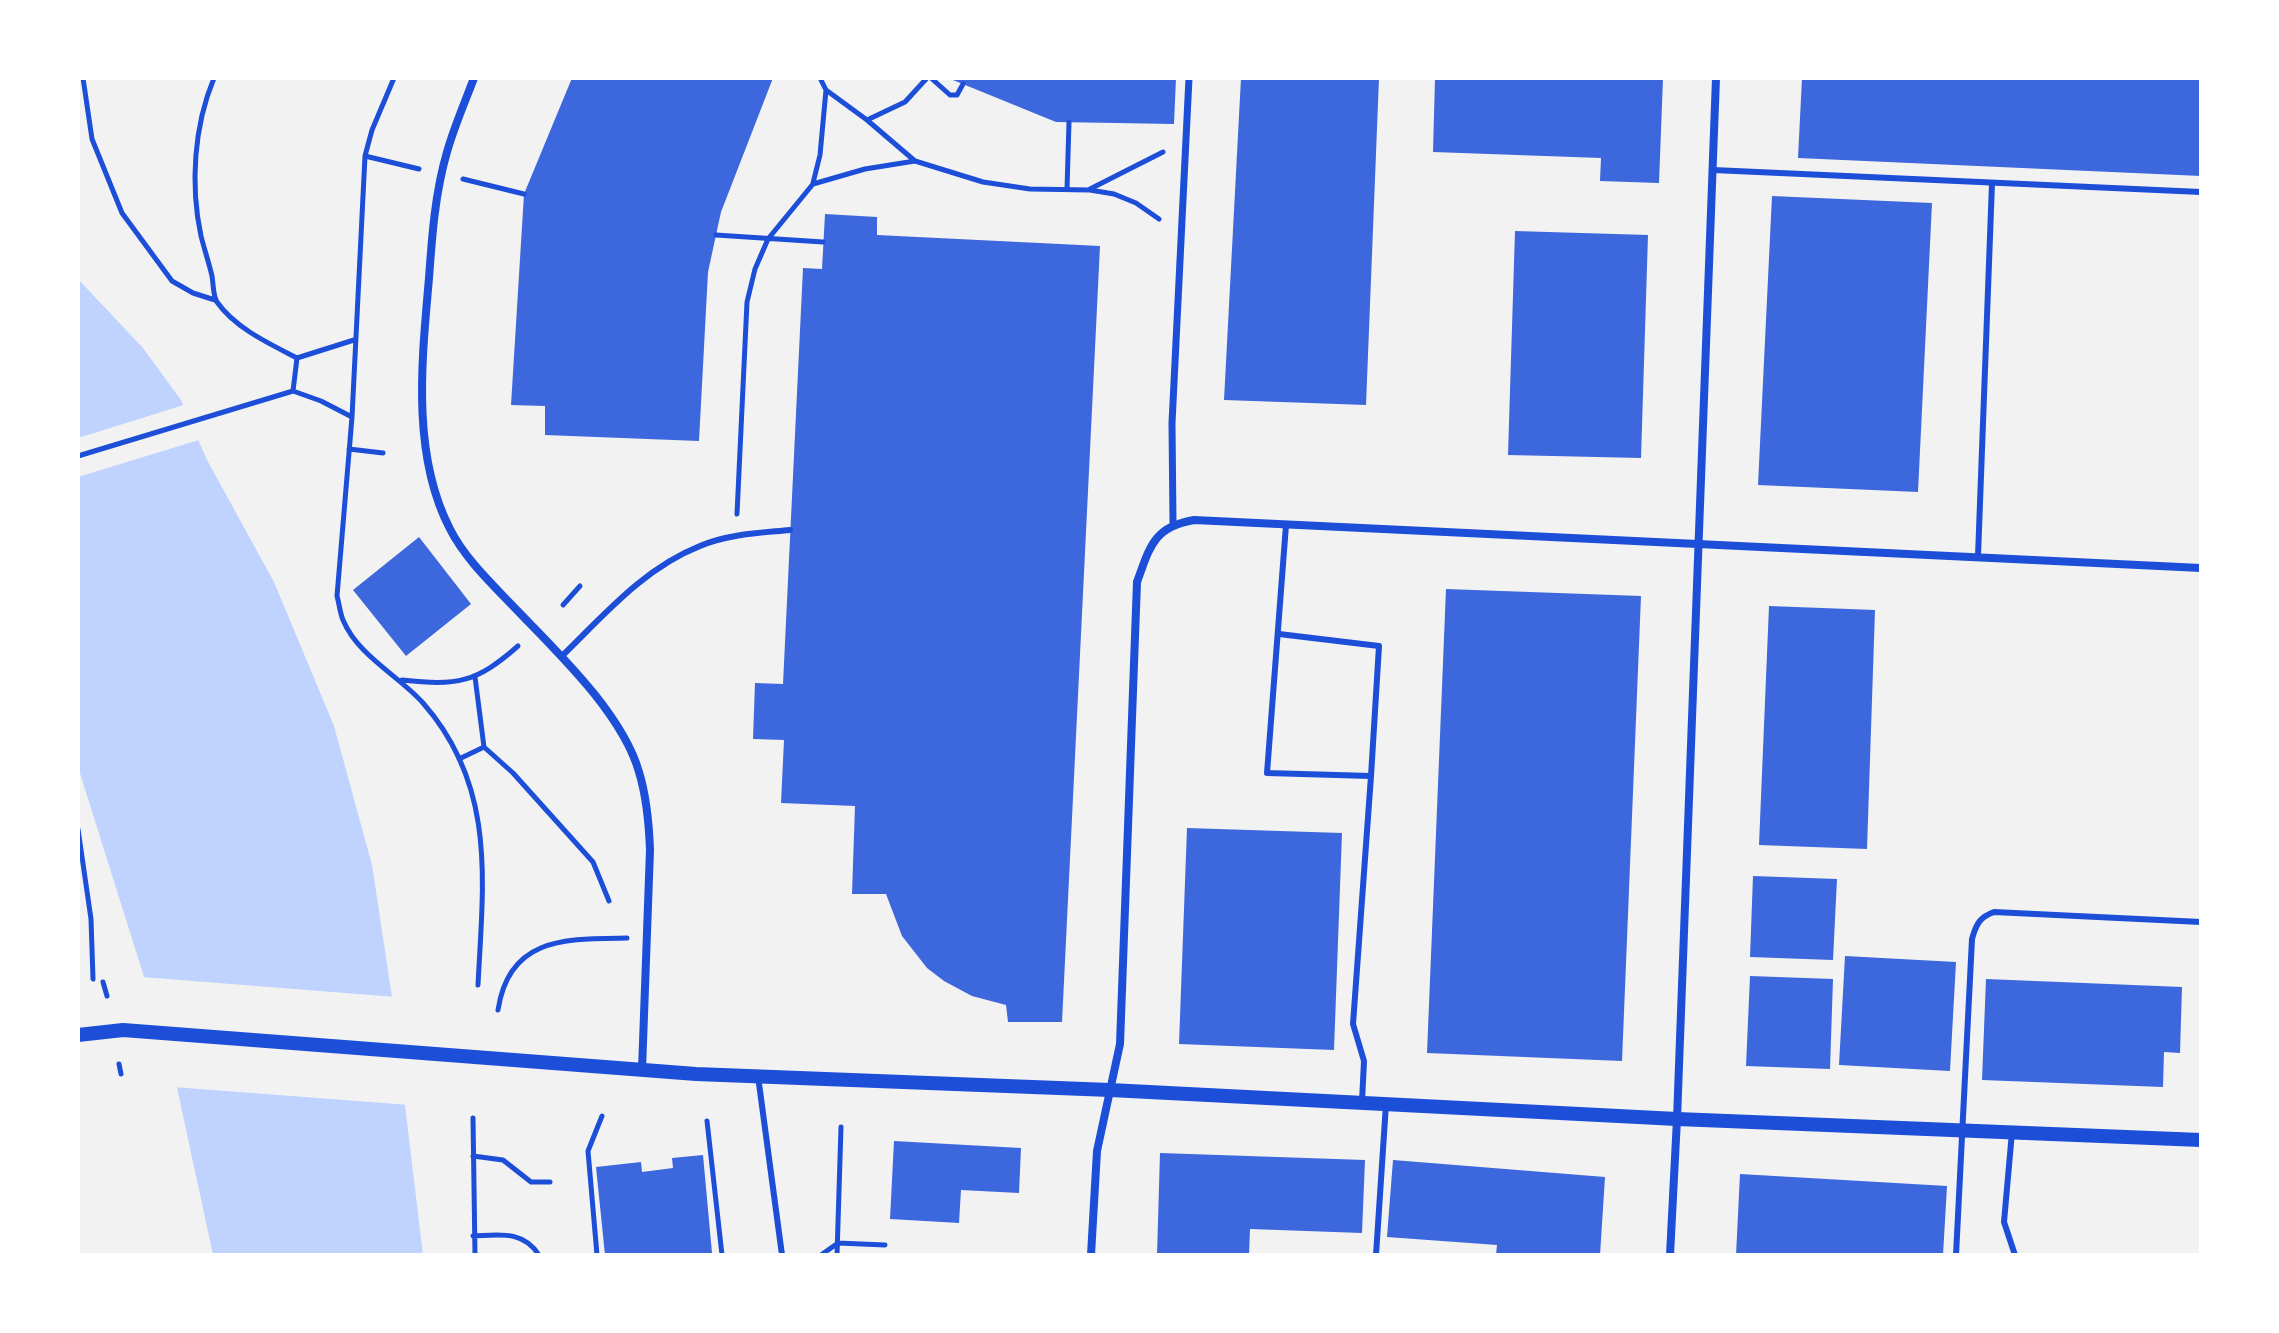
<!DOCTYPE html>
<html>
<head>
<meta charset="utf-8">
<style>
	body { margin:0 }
	#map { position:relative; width:2279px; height:1333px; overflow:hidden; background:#f2f2f2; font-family:"Varela Round",sans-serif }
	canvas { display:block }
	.frame { position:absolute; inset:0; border:80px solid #fff; pointer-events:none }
</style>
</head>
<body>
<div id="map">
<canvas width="2279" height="1333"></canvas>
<div class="frame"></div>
</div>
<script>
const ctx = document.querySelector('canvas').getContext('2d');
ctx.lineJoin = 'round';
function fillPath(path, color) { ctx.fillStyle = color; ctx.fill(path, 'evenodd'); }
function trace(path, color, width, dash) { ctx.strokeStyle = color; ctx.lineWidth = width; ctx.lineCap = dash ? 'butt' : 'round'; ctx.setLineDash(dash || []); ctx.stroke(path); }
fillPath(new Path2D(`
	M78 279 143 348 181 400 207 460 274 582 334 726 372 865 392 997 423 1255H213L173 1069 78 767Z`), '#bfd3fe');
fillPath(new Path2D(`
	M187 404 202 439 78 477V438Z
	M142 977 396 997 410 1105 173 1087Z`), '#f2f2f2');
fillPath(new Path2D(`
	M572 78H773L721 212 708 272 699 441 545 435V406L511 405 524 194Z
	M948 78H1176L1174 124 1056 122Z
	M1241 78H1379L1366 405 1224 400Z
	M1435 78H1663L1659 183 1600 181 1601 158 1433 152Z
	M1802 78H2201V176L1798 158Z
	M1772 196 1932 203 1918 492 1758 485Z
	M825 214 877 217V235L1100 246 1062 1022H1008L1006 1005 972 996 944 981 927 968 902 936 886 894H852L855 806 781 803 784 740 753 739 755 683 783 684 803 268 822 269Z
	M1515 231 1648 235 1641 458 1508 455Z
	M419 537 471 604 406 656 353 590Z
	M1446 589 1641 596 1622 1061 1427 1053Z
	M1769 606 1875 610 1867 849 1759 845Z
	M1187 828 1342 833 1334 1050 1179 1044Z
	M1753 876 1837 879 1833 960 1750 957Z
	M1845 956 1956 962 1950 1071 1839 1065Z
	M1750 976 1833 979 1830 1069 1746 1066Z
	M1986 979 2182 987 2180 1053 2164 1052 2163 1087 1982 1080Z
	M894 1141 1021 1148 1019 1193 961 1190 959 1223 890 1219Z
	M1160 1153 1365 1160 1362 1233 1250 1229 1249 1255H1157Z
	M703 1155 712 1253 605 1255 596 1167 641 1162 642 1172 673 1168 672 1158Z
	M1393 1160 1605 1177 1600 1255H1496L1497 1245 1387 1237Z
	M1740 1174 1947 1186 1943 1255H1736Z`), '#3d67dc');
trace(new Path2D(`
	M83 78 92 139 122 213 172 281 193 293 215 300
	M214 78C194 126 190 185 201 236 204 248 208 260 211 272 214 281 212 294 217 302 235 328 270 344 297 358L354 340
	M394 78 372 130 365 156 352 417 337 596C339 603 340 613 343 620 358 656 398 675 423 703 497 787 483 883 478 985
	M820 78 826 90 867 120 915 161
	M931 78 950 95H957L963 84
	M867 120 905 102 927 78
	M365 156 419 169
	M463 179 524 194
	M813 183 820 155 826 90
	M1067 189 1069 122
	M1090 189 1163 152
	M716 235 823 242
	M293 391 297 358
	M349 449 383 453
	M78 456 293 391 321 401 352 417
	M737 514 747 302 755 269 768 239 813 184 865 169 915 161 983 182 1030 189 1090 190 1114 194 1136 203 1159 219
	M563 605 580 586
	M475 677 484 747 513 773 593 862 609 901
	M402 680C457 686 476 683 518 646
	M459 759 484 747
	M78 829 91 919 93 979
	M103 982 107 996
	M498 1010C509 936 567 939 627 938
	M119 1064 121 1074
	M473 1118 475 1255
	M707 1121 722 1255
	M473 1156 503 1160 531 1182H550
	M473 1236C500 1235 523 1230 539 1255
	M597 1255 588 1151 602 1116
	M821 1255 838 1243 885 1245
	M837 1255 841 1127`), '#1d4ed8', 5);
trace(new Path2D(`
	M1713 170 2201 192
	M1978 556 1992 183
	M1279 634 1379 646 1371 776 1267 773 1286 525
	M562 656C604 615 644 568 700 546 728 534 760 533 790 530
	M758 1076 782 1255
	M1362 1102 1364 1061 1353 1024 1371 776
	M2012 1132 2004 1222 2015 1255
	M1376 1255 1386 1104
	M1956 1255 1972 939C1976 924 1980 917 1994 912L2201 922`), '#1d4ed8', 6);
trace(new Path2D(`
	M1173 524 1172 423 1189 78`), '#1d4ed8', 7);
trace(new Path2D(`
	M474 78C465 102 454 127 447 152 435 193 432 236 429 278 422 359 411 454 450 529 464 557 490 582 511 604 554 649 622 712 639 772 647 798 649 823 650 850L642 1070
	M1091 1255 1097 1151 1120 1044 1137 582C1150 547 1153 527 1194 520L2201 568
	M1670 1255 1677 1119 1716 78`), '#1d4ed8', 8);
trace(new Path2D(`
	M78 1035 123 1030 696 1074 1110 1090 1677 1119 2201 1140`), '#1d4ed8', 14);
</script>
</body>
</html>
